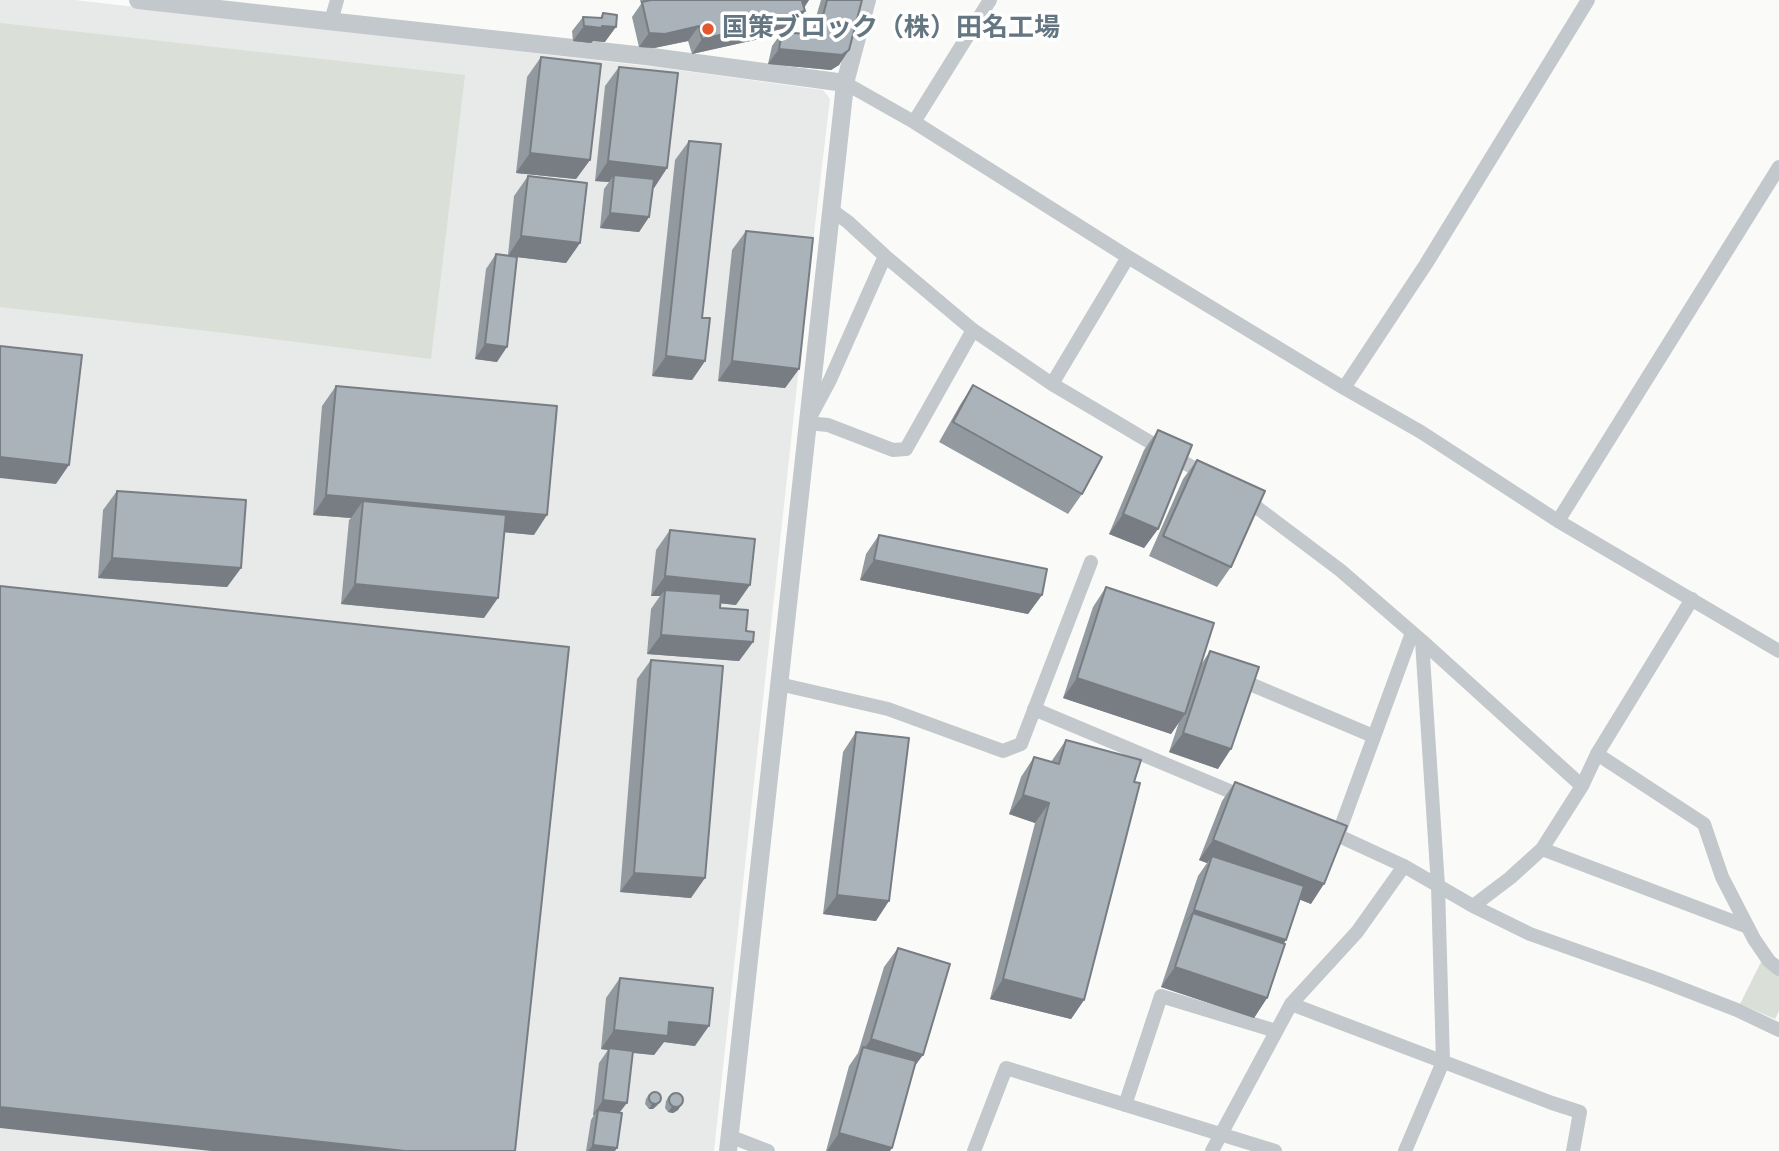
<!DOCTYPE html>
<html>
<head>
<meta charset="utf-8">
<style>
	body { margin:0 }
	canvas { display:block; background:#fafaf8 }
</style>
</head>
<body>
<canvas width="1779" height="1151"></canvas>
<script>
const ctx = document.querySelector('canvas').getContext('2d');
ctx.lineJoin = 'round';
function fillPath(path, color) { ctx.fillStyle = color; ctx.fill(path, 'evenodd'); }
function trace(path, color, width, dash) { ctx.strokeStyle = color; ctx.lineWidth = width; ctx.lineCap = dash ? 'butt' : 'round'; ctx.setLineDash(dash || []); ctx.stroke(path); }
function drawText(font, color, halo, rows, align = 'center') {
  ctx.font = font + ' "Space Grotesk","Noto Sans JP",sans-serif'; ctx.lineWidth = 7; ctx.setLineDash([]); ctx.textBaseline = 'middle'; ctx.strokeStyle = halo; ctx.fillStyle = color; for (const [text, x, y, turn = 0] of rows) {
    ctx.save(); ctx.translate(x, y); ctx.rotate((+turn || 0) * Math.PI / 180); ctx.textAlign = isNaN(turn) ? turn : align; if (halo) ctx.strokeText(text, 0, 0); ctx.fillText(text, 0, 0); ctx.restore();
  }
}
fillPath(new Path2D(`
	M0 0H75L663 68 823 90 830 99 808 284 714 1151H0Z`), '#e8e9e9');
fillPath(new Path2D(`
	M0 23 465 75 431 359 225 333 0 307Z
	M1761 962 1779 976V1011L1775 1019 1740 1004Z`), '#dadfd7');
trace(new Path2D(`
	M331 21 337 0
	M845 83 914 122 1128 257 1344 388 1421 432 1558 521 1779 651
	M914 122 990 0
	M830 209 848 222 885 256 973 330 1052 384 1128 257
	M885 256 830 380 807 423 828 425 893 450 906 449 973 330
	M1052 384 1207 476
	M1344 388 1426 264 1588 0
	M1243 497 1340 570 1422 641 1582 786
	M1558 521 1779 167
	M1236 678 1373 736
	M779 684 888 709 1003 751 1021 744 1091 562
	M1034 709 1246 798
	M1597 754 1704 824 1722 877 1754 939 1769 961 1779 969
	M1326 830 1404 866 1473 906 1530 934 1657 979 1737 1010 1779 1030
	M1338 835 1412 633
	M1542 849 1748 927
	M1473 906 1510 878 1542 849 1582 786 1597 754 1692 599
	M1291 1004 1552 1103 1580 1112 1573 1151
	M1125 1105 1161 996 1276 1031
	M729 1136 768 1151
	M974 1151 1006 1068 1275 1151
	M1212 1151 1291 1004 1357 932 1404 866
	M1405 1151 1443 1062 1438 886 1422 641`), '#c3c8cc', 14);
trace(new Path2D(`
	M138 0 645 56 845 83
	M728 1151 843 103 845 83 867 0`), '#c3c8cc', 18);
fillPath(new Path2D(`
	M640 0H809L804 8 805 11 794 26 773 31 768 37 692 54 688 41 654 48 639 47 632 17 641 4Z
	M821 0H862L839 65 831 70 768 64 772 46 782 32 811 34Z
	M603 13 605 42 593 41 591 43 573 41 572 31 583 17 600 18Z
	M541 57 590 160 576 179 516 173 527 77Z
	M619 67 667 168 654 188 653 187 649 217 639 232 600 228 604 189 609 182 595 181 605 86Z
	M689 141 705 361 692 380 652 376 675 160Z
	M528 176 580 243 566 263 517 257 497 362 475 359 486 269 496 254 508 255 514 196Z
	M746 231 799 369 785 388 718 381 732 250Z
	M973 385 1082 494 1068 514 939 442 960 405Z
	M336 386 534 535 504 532 484 618 341 604 349 520 351 518 313 515 322 406Z
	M1158 430V529L1144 548 1109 534 1144 450Z
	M1197 460 1231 567 1217 587 1149 556 1183 479Z
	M117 491 241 568 227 587 98 578 103 510Z
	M670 530 736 605 720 603V608L746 631 753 642 739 661 647 654 651 609 660 596H651L656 550Z
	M879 535 1042 595 1028 614 860 580 866 554Z
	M1106 587 1202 663 1210 651 1218 769 1169 752 1179 722 1171 734 1063 698 1093 607Z
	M651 660 691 898 620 892 637 679Z
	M856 732 876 921 823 914 843 752Z
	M1066 740 1134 782 1084 1000 1071 1019 990 999 1035 823 1009 814 1021 777 1034 757 1051 762Z
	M1235 782 1311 904 1299 899 1286 940 1284 943 1267 998 1254 1018 1161 987 1198 876 1207 863 1199 860 1222 801Z
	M898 948 915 1066 890 1151H826L849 1066 858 1053 884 967Z
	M620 978 695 1046 664 1042 654 1055 632 1053 619 1113 615 1151H586L591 1120 594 1115H593L599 1063 608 1050 601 1049 606 998Z
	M649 1094 658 1105 653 1109H649L645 1104 646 1099Z
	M669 1096 681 1105 678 1110 673 1113 668 1112 665 1108 666 1101Z`), '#929a9f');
fillPath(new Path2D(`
	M807 0H809L801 12 805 11 794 26 773 31 768 37 692 54 702 39 778 17 802 1Z
	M584 26H602L616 27 605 42 593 41 591 43 573 41Z
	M699 26 688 41 654 48 639 47 649 33Z
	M779 49 849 50 839 65 831 70 768 64Z
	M530 153 590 160 576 179 516 173Z
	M608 161 667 168 654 188 622 184 614 175 609 182 595 181Z
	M610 213 649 217 639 232 600 228Z
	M521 236 580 243 566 263 508 256Z
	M485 344 507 347 497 362 475 359Z
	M666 356 705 361 692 380 652 376Z
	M732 361 799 369 785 388 718 381Z
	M0 457 69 465 56 484 0 478Z
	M326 495 547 515 534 535 361 519 363 501 351 518 313 515Z
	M1123 514 1158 529 1144 548 1109 534Z
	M112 558 241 568 227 587 98 578Z
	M874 560 1042 595 1028 614 860 580Z
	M665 576 750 585 736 605 664 597 665 590 660 596H651Z
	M355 584 498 598 484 618 341 604Z
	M661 635 753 642 739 661 647 654Z
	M1077 678 1185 714 1171 734 1063 698Z
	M1183 733 1231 749 1218 769 1169 752Z
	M1023 795 1049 803 1035 823 1009 814Z
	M1213 840 1324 884 1311 904 1209 864 1212 856 1207 863 1199 860Z
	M634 873 705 878 691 898 620 892Z
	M837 895 889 901 876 921 823 914Z
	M1194 910 1286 940 1272 960 1193 913 1180 930Z
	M1175 967 1267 998 1254 1018 1161 987Z
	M1003 979 1084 1000 1071 1019 990 999Z
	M669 1022 709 1026 695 1046 664 1042 654 1055 609 1050V1048L608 1050 601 1049 614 1030Z
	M871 1039 923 1055 909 1074 862 1052Z
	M603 1100 627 1103 616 1117 598 1110 594 1115H593Z
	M661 1100 653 1109H649L652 1104Z
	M681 1105 678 1110 673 1113 668 1112 672 1107Z
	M0 1107 405 1151H211L0 1128Z
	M839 1133 892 1148 890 1151H827Z
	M593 1145 617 1148 615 1151H588Z`), '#777d82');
const building = new Path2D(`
	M651 0H807L802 1 805 11 778 17 779 22 702 39 699 26 665 34 649 33 642 2Z
	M827 0H862L849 50 842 55 779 49 782 32 818 35Z
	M603 13 617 15 616 27 602 26V28L584 26 583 17 602 18Z
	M541 57 601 64 590 160 530 153Z
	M619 67 678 73 667 168 608 161Z
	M689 141 721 144 702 318H710L705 361 666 356Z
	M614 175 654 179 649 217 610 213Z
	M528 176 587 183 580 243 521 236Z
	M746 231 813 238 799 369 732 361Z
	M496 254 517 257 507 347 485 344Z
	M0 346 82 355 69 465 0 457Z
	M973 385 1102 457 1082 494 953 422Z
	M336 386 557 406 547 515 326 495Z
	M1158 430 1192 445 1158 529 1123 514Z
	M1197 460 1265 491 1231 567 1163 536Z
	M117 491 246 500 241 568 112 558Z
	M363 501 506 515 498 598 355 584Z
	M670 530 755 539 750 585 665 576Z
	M879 535 1047 569 1042 595 874 560Z
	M0 586 569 647 515 1151H405L0 1107Z
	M1106 587 1214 623 1185 714 1077 678Z
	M665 590 721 594 720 608 748 610 746 631 754 632 753 642 661 635Z
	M1210 651 1259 667 1231 749 1183 733Z
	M651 660 723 666 705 878 634 873Z
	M856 732 909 738 889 901 837 895Z
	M1066 740 1141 760 1134 782 1140 783 1084 1000 1003 979 1049 803 1023 795 1034 757 1059 764Z
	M1235 782 1347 826 1324 884 1213 840Z
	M1212 856 1304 886 1286 940 1194 910Z
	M1193 913 1285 944 1267 998 1175 967Z
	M898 948 950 964 923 1055 871 1039Z
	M620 978 713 988 709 1026 669 1022 668 1036 614 1030Z
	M863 1047 916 1061 892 1148 839 1133Z
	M609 1048 633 1051 627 1103 603 1100Z
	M649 1098a6 6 0 1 1 12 0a6 6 0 1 1-12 0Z
	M669 1100a7 7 0 1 1 14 0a7 7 0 1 1-14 0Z
	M598 1110 622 1113 617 1148 593 1145Z`);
fillPath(building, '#aab3b9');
trace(building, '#777d82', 2);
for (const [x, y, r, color] of [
	[708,29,7,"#e4572e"]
]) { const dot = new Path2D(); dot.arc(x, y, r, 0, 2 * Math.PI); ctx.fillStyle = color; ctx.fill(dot); trace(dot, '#fff', 2.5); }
drawText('bold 26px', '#657683', '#fff', [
	["国策ブロック（株）田名工場",722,29]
], 'left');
</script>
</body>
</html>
